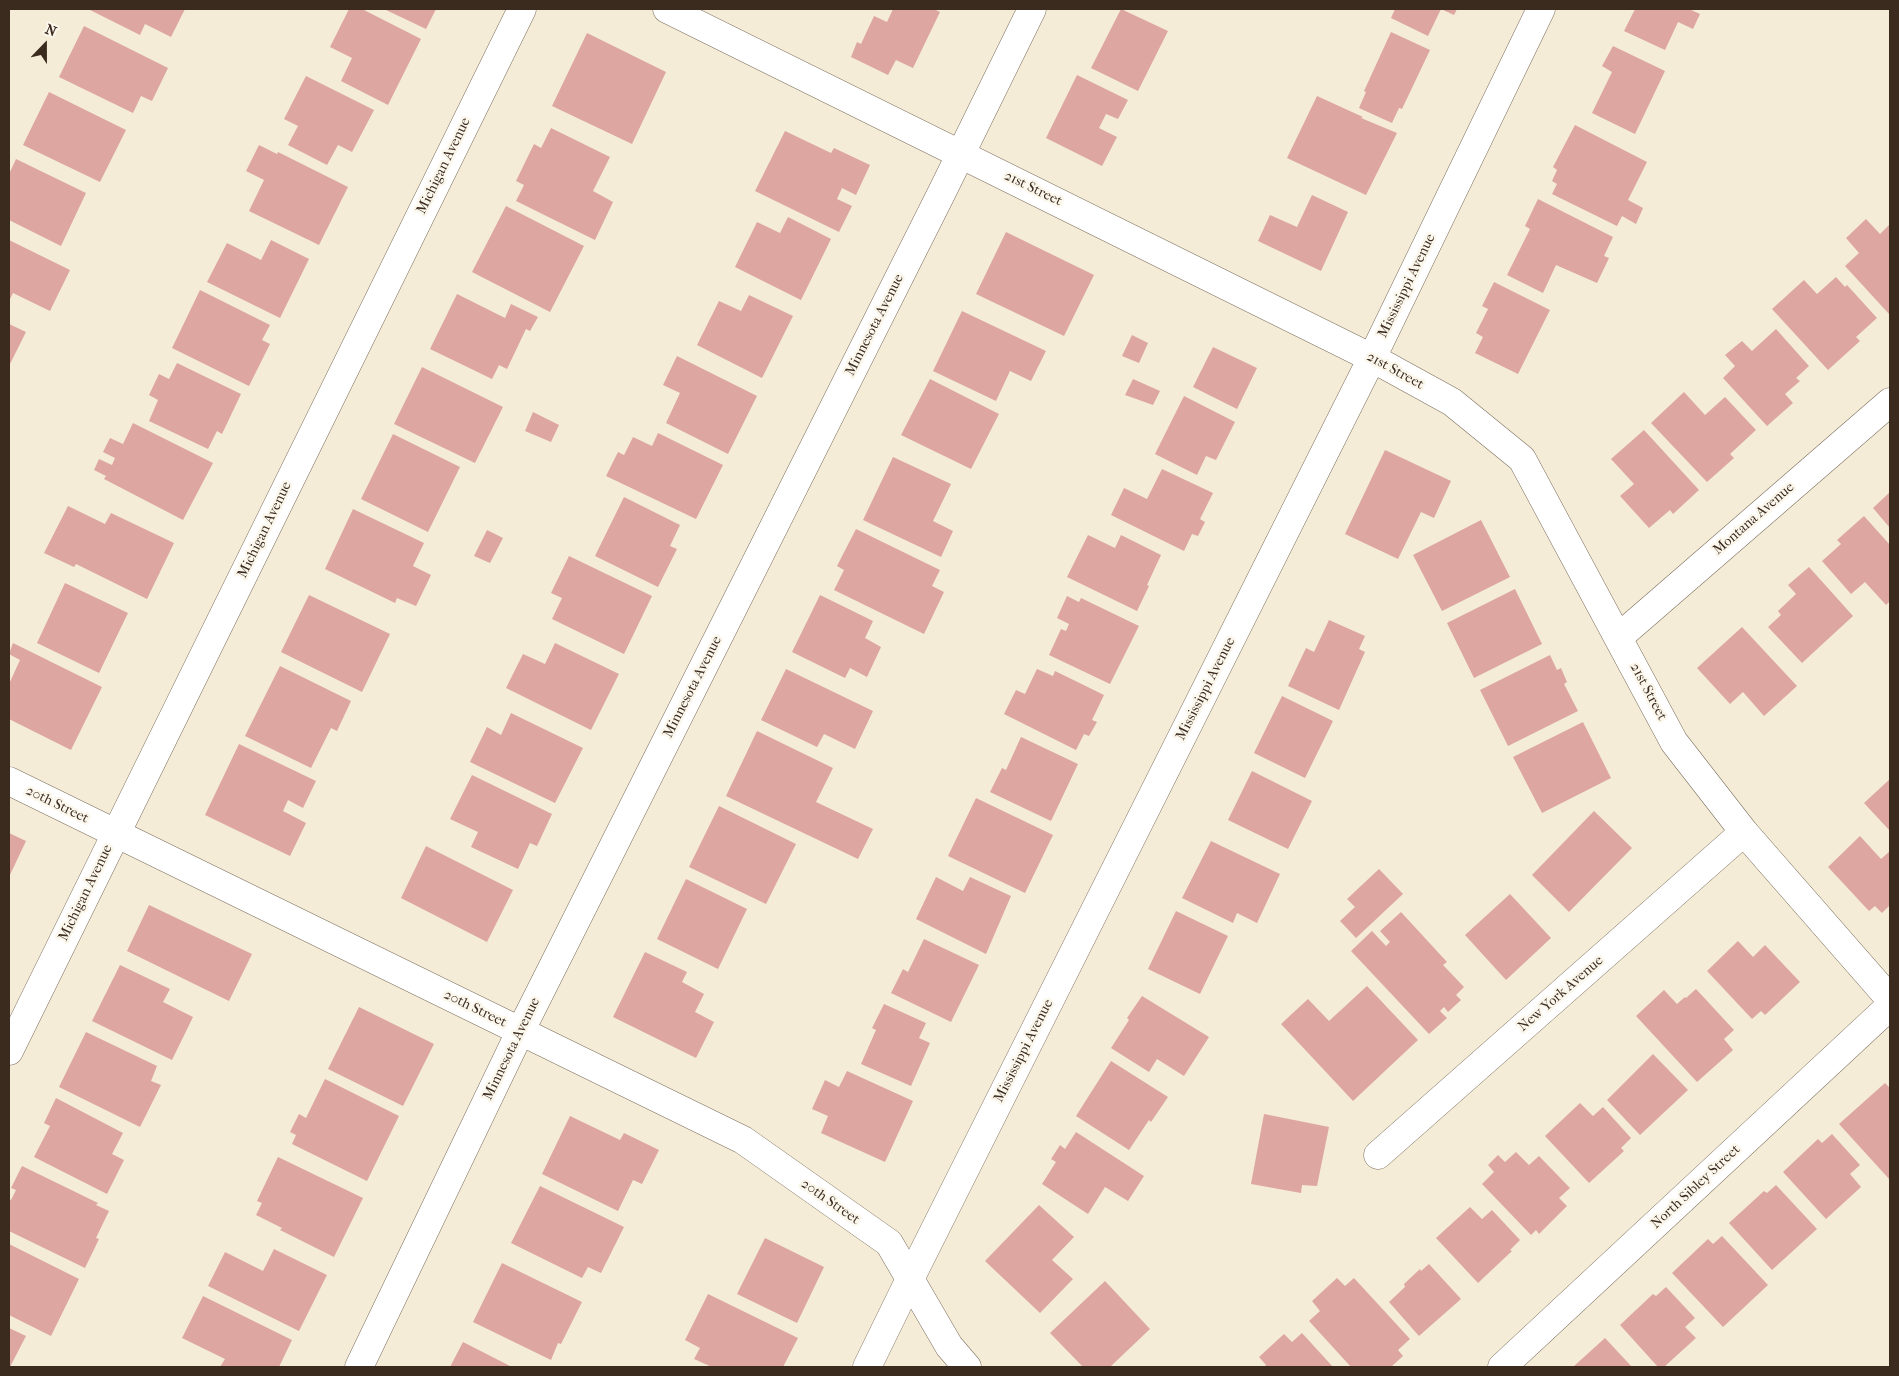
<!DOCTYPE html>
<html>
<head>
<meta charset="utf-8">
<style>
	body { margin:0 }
	#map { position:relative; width:1899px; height:1376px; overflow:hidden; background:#f4ecd6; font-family:"IM FELL French Canon",serif }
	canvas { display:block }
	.frame { position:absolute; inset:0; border:10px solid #3b2a1e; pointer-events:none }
	.north { position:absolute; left:20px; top:20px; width:50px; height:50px; -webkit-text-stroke:4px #fbf7ec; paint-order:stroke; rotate:22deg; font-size:14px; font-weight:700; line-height:20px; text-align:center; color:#3b2a1e }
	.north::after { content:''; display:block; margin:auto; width:18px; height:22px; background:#3b2a1e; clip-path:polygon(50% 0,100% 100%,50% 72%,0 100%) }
</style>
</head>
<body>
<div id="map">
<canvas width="1899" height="1376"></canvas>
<div class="frame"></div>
<div class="north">N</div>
</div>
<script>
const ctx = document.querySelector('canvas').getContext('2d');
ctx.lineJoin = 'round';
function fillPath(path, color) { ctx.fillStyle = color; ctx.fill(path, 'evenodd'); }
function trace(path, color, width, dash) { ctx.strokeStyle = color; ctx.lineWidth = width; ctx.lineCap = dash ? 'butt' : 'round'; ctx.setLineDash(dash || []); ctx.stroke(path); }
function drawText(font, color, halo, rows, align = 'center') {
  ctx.font = font + ' "IM FELL French Canon",serif'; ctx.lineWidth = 5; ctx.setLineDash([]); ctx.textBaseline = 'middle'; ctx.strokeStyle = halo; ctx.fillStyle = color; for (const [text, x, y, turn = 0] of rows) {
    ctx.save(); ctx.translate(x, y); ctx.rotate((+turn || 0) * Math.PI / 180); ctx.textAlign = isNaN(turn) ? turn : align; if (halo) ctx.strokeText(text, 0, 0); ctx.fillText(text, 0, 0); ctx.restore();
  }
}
fillPath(new Path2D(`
	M90 9H185L171 37 145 24 140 35 90 10Z
	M349 9H362L421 39 388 105 341 81 352 58 330 47Z
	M386 9H436L426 29 386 10Z
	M893 9H934L940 12 913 68 896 60 888 75 851 57 857 42 861 44 874 16 887 22Z
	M1121 9 1168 31 1138 91 1091 68Z
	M1395 9H1457L1454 15 1441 9 1428 36 1391 18Z
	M1635 9H1689L1700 14 1693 29 1678 22 1665 50 1624 31Z
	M84 26 168 68 152 101 141 96 133 113 59 77Z
	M1391 32 1430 50 1402 109 1399 108 1392 123 1359 108 1366 92 1364 91Z
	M587 33 666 72 632 144 552 106Z
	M1613 46 1665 71 1635 134 1592 113 1612 72 1602 66Z
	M1077 75 1128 100 1118 119 1106 114 1099 128 1117 137 1102 166 1046 138Z
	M306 76 374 110 352 152 338 145 327 165 288 145 298 126 284 119Z
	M49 92 126 130 100 182 23 145Z
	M1317 96 1363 117 1361 118 1397 133 1366 195 1287 158Z
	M1575 125 1647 162 1628 200 1643 208 1636 224 1622 216 1617 226 1552 194 1557 184 1552 181 1557 170 1553 167Z
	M551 128 610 157 593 191 613 202 595 240 516 201 524 185 516 181 534 144 541 148Z
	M785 131 831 153 834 148 870 165 856 195 842 188 837 199 852 206 839 232 755 191Z
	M259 145 277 154 278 152 348 187 319 245 249 211 264 180 246 171Z
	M16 159 86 193 61 246 9 220V174Z
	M1312 195 1348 212 1321 271 1258 241 1270 215 1297 227Z
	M1538 199 1613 237 1604 256 1609 258 1597 283 1556 265 1543 293 1507 275 1530 229 1525 226Z
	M506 206 584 246 550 312 472 272Z
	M788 217 831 239 801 300 735 267 757 222 780 233Z
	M1866 219 1880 234 1890 224 1889 314 1845 266 1859 253 1846 238Z
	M1006 232 1094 275 1064 336 976 294Z
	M9 240 70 270 50 311 13 293 9 301Z
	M271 240 309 259 280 318 207 282 227 243 261 260Z
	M1836 277 1845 287 1847 285 1877 318 1856 337 1860 341 1828 370 1772 309 1804 280 1817 294Z
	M1494 282 1550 310 1518 374 1475 353 1483 337 1476 333 1488 309 1482 306Z
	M200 290 270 325 262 340 270 344 249 386 172 348Z
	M457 294 505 318 511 304 538 317 530 331 526 329 507 369 499 365 492 379 430 349Z
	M749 295 793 316 762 378 697 345 719 301 741 311Z
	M962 311 1046 351 1031 381 1010 371 996 401 933 371Z
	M9 324 26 332 9 366Z
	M1776 329 1809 366 1796 378 1800 381 1785 394 1793 403 1767 426 1723 378 1735 366 1725 355 1742 341 1752 351Z
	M1132 335 1148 343 1139 363 1122 356Z
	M1213 347 1257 368 1237 409 1193 387Z
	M677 356 757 396 728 454 666 423 680 393 663 385Z
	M177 363 241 394 222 434 217 431 208 449 149 421 158 400 149 395 159 374 169 379Z
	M422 367 503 407 475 463 394 424Z
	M930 379 999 414 971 469 901 435Z
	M1133 379 1160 391 1153 405 1125 395Z
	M1684 392 1705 415 1725 397 1756 430 1730 454 1734 458 1707 482 1651 423Z
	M1184 396 1235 422 1216 460 1206 456 1197 475 1155 454Z
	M533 412 559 425 551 442 525 431Z
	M133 423 213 463 183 520 104 479 106 476 94 470 99 459 112 465 115 458 103 452 110 438 123 444Z
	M1644 430 1699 490 1673 514 1670 510 1649 528 1620 496 1634 484 1611 459Z
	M658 433 723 465 696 519 606 476 618 452 624 455 633 437 652 446Z
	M393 434 460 467 428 532 361 499Z
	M1385 450 1451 481 1434 518 1421 512 1398 559 1345 534Z
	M893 457 951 484 933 521 953 531 941 557 863 520Z
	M1162 469 1213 493 1200 519 1205 522 1198 536 1192 534 1184 551 1111 515 1124 488 1147 499Z
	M1890 492V528L1873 508Z
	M624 497 680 525 670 546 677 549 658 587 595 556Z
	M68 506 105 524 111 513 174 543 147 599 76 564 74 567 44 553Z
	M353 509 424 543 413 566 431 575 416 606 397 598 395 603 325 569Z
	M1864 516 1890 545V601L1886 605 1865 582 1851 594 1822 561 1841 544 1837 540Z
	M1481 520 1510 577 1442 611 1413 555Z
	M856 529 940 570 932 586 944 592 924 634 834 590 844 570 837 566Z
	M487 530 503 538 490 563 474 556Z
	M1088 535 1115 548 1121 535 1161 555 1147 585 1149 586 1137 611 1067 577Z
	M569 556 652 596 624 654 552 619 562 598 551 593Z
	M1809 567 1853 616 1802 663 1768 627 1781 615 1778 611 1796 594 1788 585Z
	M65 583 128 613 99 673 37 643Z
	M1515 589 1542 644 1474 678 1447 623Z
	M309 595 390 634 362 692 281 652Z
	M820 595 873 621 865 638 881 647 867 677 850 668 845 678 792 652Z
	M1067 596 1079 602 1081 598 1139 626 1110 684 1049 655 1061 629 1066 631 1069 624 1057 618Z
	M1329 620 1365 636 1359 649 1365 652 1339 710 1288 686 1306 648 1314 652Z
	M1742 627 1797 686 1764 716 1743 692 1730 704 1697 668Z
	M13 643 102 687 71 750 9 719V684L20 660 9 654Z
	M555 643 619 674 591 730 506 688 523 654 545 664Z
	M1550 655 1557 670 1561 668 1567 682 1564 684 1578 711 1508 746 1480 690Z
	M280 666 351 701 337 731 331 728 311 768 245 736Z
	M786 669 873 711 855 749 824 734 817 747 761 720Z
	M1037 669 1053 676 1055 671 1104 695 1092 720 1097 722 1089 736 1084 734 1076 750 1004 714 1016 690 1025 694Z
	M1282 696 1333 721 1305 778 1254 753Z
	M511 713 583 748 555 803 470 762 487 727 501 735Z
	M1583 722 1611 778 1542 813 1513 757Z
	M757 731 833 768 816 802 873 829 858 859 726 796Z
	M1021 737 1078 764 1051 821 990 792 1002 768 1006 770Z
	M239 744 316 781 303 808 288 800 283 811 306 823 290 856 205 815Z
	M1252 771 1312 801 1288 849 1228 820Z
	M472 775 552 814 537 846 530 843 518 869 471 847 478 832 450 819Z
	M1890 779V831L1864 803Z
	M976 798 1053 835 1025 893 948 856Z
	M719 806 796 844 766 904 689 867Z
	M1594 811 1632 848 1569 912 1532 875Z
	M9 833 26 841 9 877Z
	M1860 836 1881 859 1890 851V905L1882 913 1875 906 1869 911 1828 867Z
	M1211 841 1280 874 1257 923 1237 913 1233 923 1182 898Z
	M426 846 513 890 487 942 401 898Z
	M1379 869 1403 894 1356 938 1340 921 1355 907 1347 899Z
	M936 877 963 891 970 877 1011 896 986 954 916 919Z
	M686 879 747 909 718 969 657 939Z
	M1510 894 1551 938 1506 980 1465 935Z
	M149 905 252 954 229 1001 127 951Z
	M1176 911 1228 936 1200 994 1148 969Z
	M1401 912 1447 962 1443 965 1464 987 1456 995 1461 1000 1448 1012 1444 1007 1440 1011 1447 1018 1429 1034 1351 951 1372 931 1386 946 1390 942 1380 931Z
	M924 939 979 965 951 1022 891 993 903 969 908 972Z
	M1738 941 1753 957 1765 945 1800 982 1765 1015 1761 1011 1752 1019 1707 971Z
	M645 952 687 972 682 982 704 994 695 1012 714 1022 696 1058 613 1017Z
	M120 965 170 989 163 1002 193 1017 172 1060 92 1021Z
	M1367 986 1418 1040 1353 1101 1281 1024 1308 999 1329 1021Z
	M1696 989 1734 1030 1724 1039 1733 1050 1697 1082 1636 1016 1664 990 1677 1004 1685 997 1686 998Z
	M1142 996 1209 1037 1184 1076 1157 1059 1149 1072 1111 1048 1129 1020 1127 1018Z
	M884 1004 926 1023 919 1038 930 1043 911 1086 861 1064 876 1030 872 1028Z
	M359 1007 434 1044 403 1106 328 1069Z
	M86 1032 157 1066 151 1081 161 1085 140 1127 59 1087Z
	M1653 1054 1688 1090 1640 1135 1607 1100Z
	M1111 1061 1168 1097 1151 1122 1149 1120 1129 1150 1076 1116Z
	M847 1071 913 1101 885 1162 821 1133 828 1116 812 1109 825 1080 839 1087Z
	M325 1079 399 1116 367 1181 292 1144 296 1135 290 1132 299 1114 306 1118Z
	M1885 1083 1890 1088V1180L1839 1124Z
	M56 1098 123 1133 112 1154 124 1160 107 1194 34 1157 50 1126 44 1123Z
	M1580 1103 1593 1116 1603 1107 1631 1138 1621 1148 1624 1151 1589 1183 1545 1136Z
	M1264 1114 1329 1127 1317 1186 1302 1185 1301 1193 1251 1184Z
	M570 1116 620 1140 624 1133 659 1150 642 1184 633 1180 618 1211 542 1174Z
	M1076 1132 1144 1176 1128 1201 1105 1187 1088 1214 1042 1184 1056 1162 1051 1159 1060 1145 1065 1149Z
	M1832 1134 1860 1165 1850 1174 1861 1187 1826 1219 1783 1172 1818 1139 1822 1143Z
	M1516 1152 1529 1165 1539 1156 1570 1188 1559 1198 1567 1206 1539 1234 1536 1230 1531 1235 1482 1184 1494 1172 1488 1165 1498 1155 1505 1162Z
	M278 1157 363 1198 334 1257 280 1230 282 1228 256 1215 262 1203 257 1201Z
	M22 1166 98 1203 96 1205 109 1211 96 1238 99 1239 85 1268 9 1231V1199L11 1200 16 1190 11 1188Z
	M1776 1185 1817 1229 1772 1270 1729 1223 1764 1191 1767 1193Z
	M540 1186 624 1227 601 1273 588 1267 582 1278 511 1243Z
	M1039 1205 1074 1237 1052 1260 1073 1279 1040 1313 985 1261Z
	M1470 1207 1482 1219 1492 1210 1520 1240 1510 1250 1512 1251 1478 1283 1436 1238Z
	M1722 1236 1768 1285 1723 1327 1672 1273 1708 1239 1713 1244Z
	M765 1238 824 1267 797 1323 737 1294Z
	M9 1244 79 1279 51 1336 9 1315Z
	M274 1249 327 1275 299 1331 208 1286 225 1252 263 1271Z
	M502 1263 582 1302 561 1344 558 1343 551 1360 473 1322Z
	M1429 1264 1461 1299 1419 1336 1389 1302 1405 1287 1404 1284 1420 1269 1421 1271Z
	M1337 1278 1345 1286 1354 1278 1410 1339 1398 1350 1403 1356 1391 1367H1351L1309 1321 1320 1311 1312 1301Z
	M1105 1281 1150 1329 1110 1367H1083L1050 1333Z
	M1666 1287 1695 1318 1685 1327 1696 1338 1664 1367H1658L1620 1325 1653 1294 1656 1296Z
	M708 1294 798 1338 783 1367H712L694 1359 700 1348 685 1340Z
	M203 1296 292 1340 279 1367H220L225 1359 182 1338Z
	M9 1328 26 1336 10 1367H9Z
	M1302 1333 1333 1367H1264L1266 1365 1259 1357 1284 1334 1292 1342Z
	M1605 1338 1632 1367H1573Z
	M463 1342 512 1367H450Z`), '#dda6a1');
const minor = new Path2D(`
	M667 9 1372 358 1452 402 1522 459 1674 742 1744 832 1890 999
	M1619 637 1890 402
	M9 781 743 1140 889 1243 949 1346 967 1367
	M9 1051 522 9
	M1378 1155 1744 832
	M359 1367 520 1032 942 192 1032 9
	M867 1367 909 1281 1372 358 1541 9
	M1502 1367 1890 1006`);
trace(minor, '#7c6e5e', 29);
trace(minor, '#fff', 28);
drawText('14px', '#3b2a1e', '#fbf7ec', [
	["Michigan Avenue",444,166,-64],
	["21st Street",1033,189,26],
	["Mississippi Avenue",1407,286,-64],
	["Minnesota Avenue",875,325,-63],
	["21st Street",1395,371,29],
	["Montana Avenue",1754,519,-41],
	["Michigan Avenue",265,530,-64],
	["Minnesota Avenue",693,687,-63],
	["Mississippi Avenue",1206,689,-63],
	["21st Street",1648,692,62],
	["20th Street",57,805,26],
	["Michigan Avenue",86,893,-64],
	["New York Avenue",1561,994,-41],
	["20th Street",475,1009,26],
	["Minnesota Avenue",512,1049,-64],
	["Mississippi Avenue",1024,1051,-63],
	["North Sibley Street",1696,1187,-43],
	["20th Street",830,1202,35]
]);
</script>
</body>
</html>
